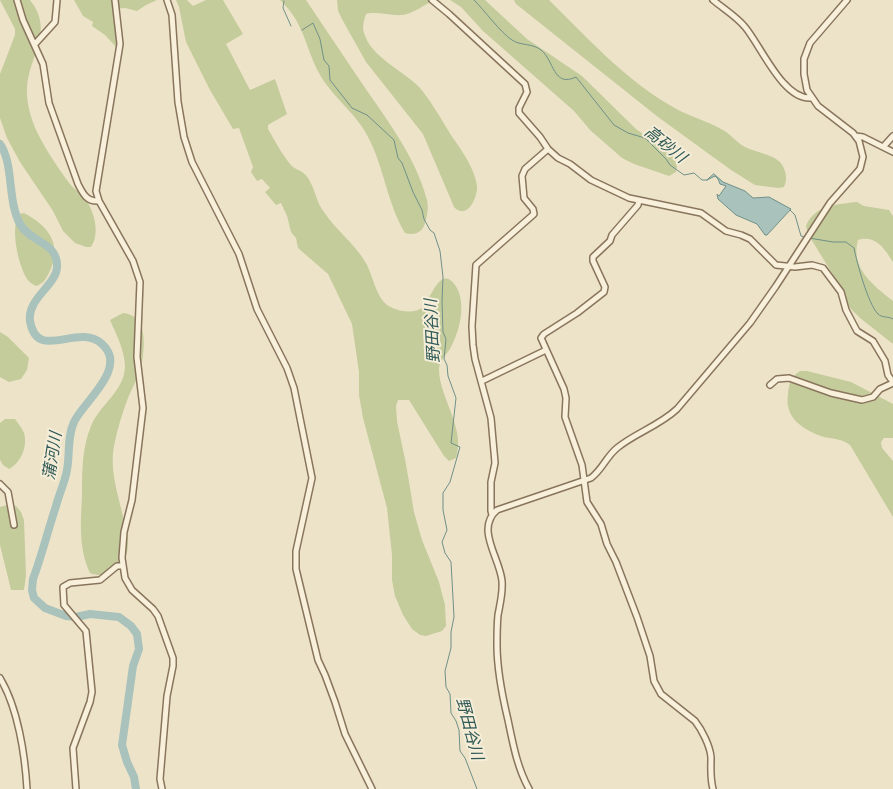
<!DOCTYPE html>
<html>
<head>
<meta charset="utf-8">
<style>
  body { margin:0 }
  canvas { display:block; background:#ede3c8 }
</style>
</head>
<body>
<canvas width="893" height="789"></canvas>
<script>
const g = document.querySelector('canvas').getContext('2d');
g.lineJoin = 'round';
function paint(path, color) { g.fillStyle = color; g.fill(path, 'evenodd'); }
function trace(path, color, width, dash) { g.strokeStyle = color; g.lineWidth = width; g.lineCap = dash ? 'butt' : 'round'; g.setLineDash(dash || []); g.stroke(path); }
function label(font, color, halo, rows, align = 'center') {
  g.font = font + ' Bitter,"Noto Sans JP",serif'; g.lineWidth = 4; g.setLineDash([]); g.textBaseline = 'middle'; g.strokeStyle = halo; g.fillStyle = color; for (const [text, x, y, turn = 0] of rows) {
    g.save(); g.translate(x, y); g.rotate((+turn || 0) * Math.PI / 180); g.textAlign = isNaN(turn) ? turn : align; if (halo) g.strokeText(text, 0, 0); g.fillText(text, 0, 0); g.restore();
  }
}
const green = new Path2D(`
  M0,0H30C55,31 29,56 27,87C26,102 31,119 37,132C46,150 58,168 70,184C75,190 82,194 86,200C95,213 100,234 91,247H86L75,243L63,231L53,211L20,162L7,138L0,118V74L15,35V29Z
  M74,0H157L146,5L137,11L125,8L115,9L117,31L116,47L105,35L92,26L93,22L83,16Z
  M176,0H187L193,6L206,0H223L243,34L226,44L250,90L275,79L287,114L268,125V129C275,141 282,154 290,164C296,171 302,169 308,178C315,188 316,202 324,212C336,231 356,244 367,265C373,277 376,296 387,305C396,311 414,315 423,307C430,301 440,264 455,285C467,302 460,330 451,347C447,355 439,360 439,370C440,399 466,429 456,458L449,461L444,456L409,400H398L396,406L397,421L406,464L414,512L422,540L439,582L445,605L446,626L442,631L426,636L420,635L412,629L403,615L395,596L392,580V555L387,508L363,418L359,395V372L352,324L328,274L298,248L296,238L291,232L287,216L281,203L276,205L265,192L270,188L262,179L257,181L251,172L253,167L239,128L233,129L210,90L186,42L179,7Z
  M280,0H306C323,25 340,51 357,76C383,115 415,154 427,200C429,209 427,217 424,226C420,234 413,235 405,233C387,203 384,167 368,137C356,113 332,97 319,73C305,47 304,22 280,0Z
  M337,0H435C424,4 414,14 402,15C391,16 375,11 366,14C364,20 362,27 364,33C371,57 402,70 418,86C429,97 444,124 453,138C462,151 475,169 477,186C478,197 467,221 454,207L423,134L366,62L343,21L338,11Z
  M450,0H485L527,39L582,76L636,129L674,156L677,167L676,172L669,176L634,164L622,158L590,130L574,111L483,31L461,7Z
  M514,0H549C588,38 625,80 673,107C688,116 705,120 721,129C730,133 736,142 745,147C757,153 770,153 780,162C786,169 788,179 784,187L778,188L755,185L731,170L658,117L516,4Z
  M857,202L864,206L889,210L893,216V262C885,249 875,234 858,240C850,268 873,285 893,301V344L860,318L850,308L838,283L808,234L806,226C814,205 838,204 857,202Z
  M24,213C49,226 63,245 49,273C45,280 43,284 36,286C32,284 29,282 27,279C18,265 10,228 19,214Z
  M123,313C145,315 145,338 143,355C142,370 134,384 128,398C122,414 117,430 114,446C109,472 120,500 125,525C126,531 129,538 128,544C128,556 122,567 112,572C103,576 98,576 90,573C78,547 81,522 82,494C82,471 82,448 91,426C99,405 124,392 125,367C125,351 116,334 110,320Z
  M0,332L8,337L29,358L27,370L21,379L9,382L0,377Z
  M800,371H807L851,382L893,404V438H884L881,442L882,448L893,461V517L850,445C842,439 834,439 824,437C803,430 784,418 788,394C789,383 791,377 800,371Z
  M5,419H15C18,423 22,428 24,433C28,446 21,463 9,469L3,465L0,460V423Z
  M7,505L16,506L21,512L24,520L26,575L24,590H11L0,545V507Z`);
const water = new Path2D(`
  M714,174L723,182L745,191L753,198L769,197L791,209L767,235H765L757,224L736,215L718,199L717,194L719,196L726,186L720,184L718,179L715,176L707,180Z`);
const stream = new Path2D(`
  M474,0C485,11 500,32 512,40C521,46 532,43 541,50C554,60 553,88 576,77L614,125L628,133L645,138L666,159L670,165L684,175L694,173L702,180H707
  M284,1L283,8L291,26
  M302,30L313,23L320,39L324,60L329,66L330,80L352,108L367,115L394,140L398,158L402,163L413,192L422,210L424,219L430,230L434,233L440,251L443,277L442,302L443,332L446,339L444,359L447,365L448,376L456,398L451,443L460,447L450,482L443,493V510L447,530L442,542L445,553L451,562L454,617L451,632V648L445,671L446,687L450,694L451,713L456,721L459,730L460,751L465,758L477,789
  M790,210L795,215L801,236L805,237
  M809,238L833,242H846L854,248C857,263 868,304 878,314C882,318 888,316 893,319`);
const river = new Path2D(`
  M0,144C14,164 7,200 20,224C30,243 59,242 57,268C55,286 27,299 30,321C37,363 78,322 102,344C129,368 83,402 74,422C67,437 70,454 67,470C65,482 59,494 56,506C48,530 42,555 33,579L32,590L34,598L45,608L66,616L76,617L90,614L119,617L131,626L137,634L139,649L133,666L122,745L127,762L134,777L136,789`);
const minor = new Path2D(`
  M17,0L23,20L43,64L49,103L78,184C83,194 87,202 99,201
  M115,0L120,44L96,191L99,201L133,261L140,282L137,357L143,408L132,500L124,532L122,558L125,578L132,590L153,609L158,616L173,658V666L167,696L160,779L162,789
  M167,0L172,15L178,102L184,137L192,162L239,254L257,309L287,368L294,388L312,478L296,551V569L318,660L325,675L335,702L345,734L372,789
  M432,0L449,14L525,84L527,92L519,108V113L540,137L548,149L558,158L570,164L591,180L629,198L701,213L726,231L741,235L750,239L776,265L795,267L812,265L823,268L841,292L846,310L857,331L873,341L885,361L888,375L893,382
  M713,0C724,9 737,17 745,27C761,46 783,100 811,98
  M35,44L55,22L57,0
  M856,136L863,137L893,152
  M884,146L893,136
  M639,200L638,205L612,235L610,241L593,257V261L605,287L604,292L577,313L544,334L541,338L564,389L566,398L565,417L582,465L587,502L601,524L607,544L616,562L637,617L650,656L654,681L661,694L695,721C702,730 710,746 711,757C711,769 710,778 713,789
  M482,381L546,350
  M770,385L777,379L789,378L831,393L862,400L873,397L880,389L893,383
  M0,484L8,492L14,525
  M492,515L491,511V482L495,463L491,418L475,359L473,345L472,326L476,265L534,214L533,209L524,198L522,176L525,169L548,149
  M0,678C18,708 25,755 27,789
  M76,789L73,748L90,702L92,692L86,631L64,605L63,587L70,583L100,580L117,566H122
  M529,789C517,767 513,744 508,720C502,695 497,671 497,645C497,635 497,625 498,615C500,604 503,593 502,581C500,558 475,529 497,510L591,478C602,470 606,457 617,448C635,433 659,426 677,409L750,323L776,286L830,203L860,169L863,157L859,141L853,133L818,106L807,90L804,74V59L810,43L847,0`);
const waterNames = [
  ["高砂川",665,145,39],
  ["野田谷川",433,331,-93],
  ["蒲河川",53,456,-81],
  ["野田谷川",469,729,75]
];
paint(green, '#c5cc9c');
paint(water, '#a9c2bb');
trace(water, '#6f9088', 1);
trace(stream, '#6f9088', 1);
trace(river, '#a9c2bb', 8);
trace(minor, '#89755d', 8);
trace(minor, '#f8f0db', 5);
label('italic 16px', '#305957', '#f5edd7', waterNames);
</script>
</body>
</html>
